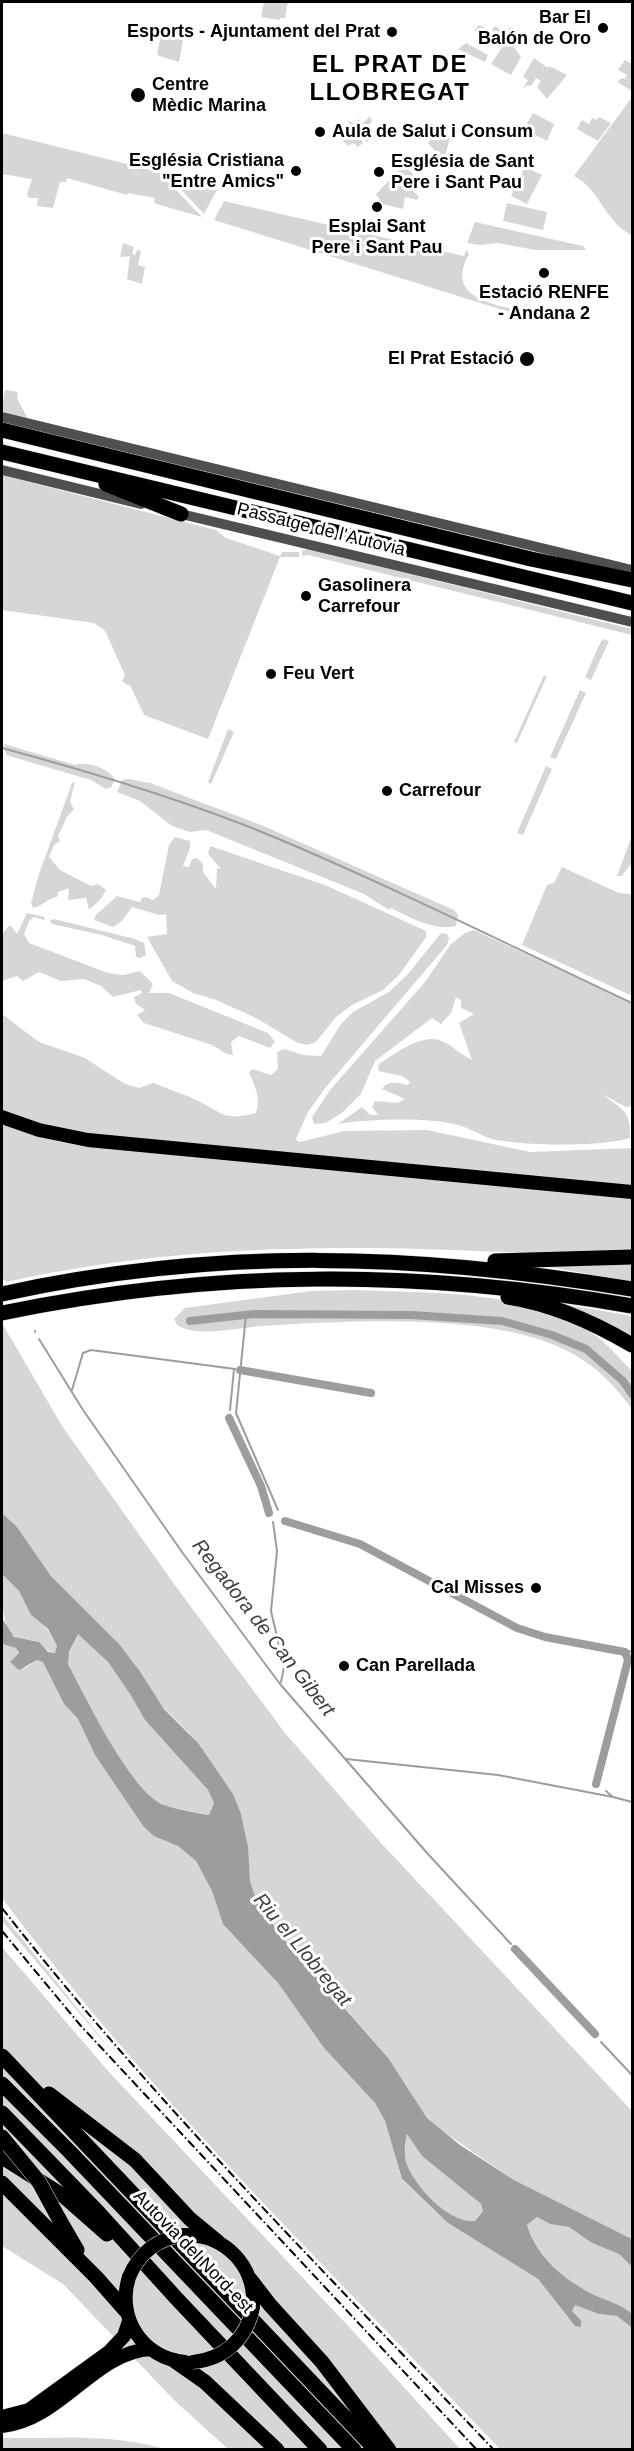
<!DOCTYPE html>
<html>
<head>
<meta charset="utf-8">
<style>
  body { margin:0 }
  #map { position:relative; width:634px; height:2451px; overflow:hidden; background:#fff; font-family:Arial,sans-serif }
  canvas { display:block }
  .frame { position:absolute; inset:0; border:3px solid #000; pointer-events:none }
</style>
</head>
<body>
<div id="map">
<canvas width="634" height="2451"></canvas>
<div class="frame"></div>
</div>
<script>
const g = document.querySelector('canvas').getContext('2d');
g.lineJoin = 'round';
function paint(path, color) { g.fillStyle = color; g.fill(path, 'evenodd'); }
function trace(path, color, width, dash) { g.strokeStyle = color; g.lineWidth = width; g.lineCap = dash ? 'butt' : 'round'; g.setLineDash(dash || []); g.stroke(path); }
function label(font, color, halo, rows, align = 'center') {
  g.font = font + ' Arial,sans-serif'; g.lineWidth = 6; g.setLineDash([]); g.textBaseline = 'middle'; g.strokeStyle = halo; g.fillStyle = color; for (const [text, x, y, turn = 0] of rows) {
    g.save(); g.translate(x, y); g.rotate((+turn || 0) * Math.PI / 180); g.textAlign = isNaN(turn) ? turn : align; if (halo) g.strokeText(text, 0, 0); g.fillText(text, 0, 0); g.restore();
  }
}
const green = new Path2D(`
  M264,2H288L285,18H280V20L261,17Z
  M479,25L492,31L494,26L507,32L510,27L522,33L514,47L521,57L511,75L491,64L509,37H502L497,46L487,41L489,38L474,30Z
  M167,33L169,36L173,34L172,38L183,40L179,62L157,55L161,34Z
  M466,43L488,55L485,62L458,49Z
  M534,58L548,68L549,66L567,75L547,99L537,87L541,81L536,78L531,86L528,85L523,88L528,80L523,77Z
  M625,60L632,64V91L617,82L622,78L628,80L625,78L627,75L618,70Z
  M632,97V235C605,223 600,189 574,176Z
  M533,113L554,124L547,141L535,135L532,140L528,138L532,130L525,127Z
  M370,116L372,121L367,128L375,134L367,142L360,137L363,143L358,147L353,143L348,146L341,138L346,134L350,135L345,129L348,127L351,131L353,129L347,120L356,125L358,119L363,123Z
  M599,117L611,123L598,141L577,129L582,120L589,124L592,118L597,120Z
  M438,130L450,137L444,161L428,143Z
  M2,133L159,172L202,217L160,205L154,203L155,198L128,193L127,195L67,178L66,182H60L53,208L37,206L38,198H29L27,194L32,179L2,174Z
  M404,165L415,176L409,187L419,197L417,200L405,197L403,209L383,204L376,194Z
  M525,167L542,175L527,204L511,196Z
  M176,184L217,190L204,214Z
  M224,201L464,256L466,250L469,254C446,295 487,303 517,310L516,314L214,220Z
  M507,203L547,212L543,230L503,221Z
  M475,222L583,246L586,250H535L498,243L480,245L467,243Z
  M123,243L134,247L132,253L135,255L137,250L141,251L138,265L145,267L142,284L127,279L130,256L120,257Z
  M5,390L18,392L17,398L29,421L6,415L2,408Z
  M2,475L216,530L226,538L280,556L282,552H299V557H280L208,739L144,715L130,685H127L122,681L125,675L105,631L94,623L2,610Z
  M308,549L632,629V635L308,555L302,556V551Z
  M602,639L609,641L591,680L585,677Z
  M544,675L547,676L517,743L514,742Z
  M580,690L586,693L556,759L550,757Z
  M228,729L234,732L211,784L208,782Z
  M4,744L75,765C87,761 107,768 115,779L111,787L106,789L91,780L6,755Z
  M546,766L552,769L523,835L517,833Z
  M128,779L150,783L261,825L454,910L458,915L456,926C433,931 411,918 391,908L389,910L364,894L221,836L206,830L190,832L172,826L140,801L117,792L122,780Z
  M75,782L70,802L74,809L67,817L58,836L60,841L54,845L49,857L60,870L91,886L98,884L106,890L101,899L89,910L86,898L68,900L69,888L58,892L57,897C47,899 42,906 33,908L31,903L38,877L72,783Z
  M632,835V862L622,876H617Z
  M175,837L190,841V848L183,866L189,867L192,859L197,858L203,864V872L216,889L217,868L221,869L208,854L210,846L325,885L426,931V937L399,975L383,990L352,1005L336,1017L316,1042L307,1045L298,1043L256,1018L216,1000L193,993L172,981L147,937L167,934L166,914L159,915L132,907L122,921L113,927L94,920L96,915L117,896L140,902L142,898L146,897L153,900L159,895L169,845Z
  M562,867L619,893L632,894V996L522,945L547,885L554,883Z
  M27,913L45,917L44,920L34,917L29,921L24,934L29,943L108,973L123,975L140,971L153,984L149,993H169L268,1033L275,1042L270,1048L239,1036L231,1042L233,1055L227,1054L212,1045L144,1023L137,1015L145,1010L136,1004L134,997L142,993L141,990L113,997L101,986L84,979L61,981L39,972L23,981L17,976L2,981V934L10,925L17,934Z
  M54,919L135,939L144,943L146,955L140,958L136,957L135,946L102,935L52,924L50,921Z
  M474,930L632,1003V1106L626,1107L602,1094C622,1110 631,1109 630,1138C601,1147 522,1146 492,1139C481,1136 470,1128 458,1125C428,1117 370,1119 338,1124L362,1107L370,1115H378L372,1107L375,1101L397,1103L405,1099L382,1089C389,1080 397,1083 408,1085L410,1082L402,1076L378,1071L379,1064C394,1054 421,1034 439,1040C451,1044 461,1055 472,1060L459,1023L474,1014L461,1008V1000L456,997L451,1013L441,1024L432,1018L375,1061L361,1094L343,1112L326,1123L314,1124L312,1117L330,1090L425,982L451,944L465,933Z
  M441,933L447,934L449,938L447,945L326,1087L308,1112L296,1139L299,1142L345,1131L427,1130L530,1152L632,1148V1186L109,1136C73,1131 34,1128 2,1110V1014L39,1042L85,1058L125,1084L139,1088L153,1083C168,1089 184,1094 198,1101C225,1114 223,1121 256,1113C261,1098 255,1086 249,1073L252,1069L271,1075L278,1069L277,1052L285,1049L303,1055L321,1056L341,1024L353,1012L389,992L408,974Z
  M2,1122L58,1141L632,1198V1252C548,1256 463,1249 378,1248C253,1247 129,1254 7,1282L2,1279Z
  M632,1262V1282L549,1267Z
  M356,1290C428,1293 531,1290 592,1333C607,1343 620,1359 632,1371V1409C616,1387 597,1367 573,1354C498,1311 347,1321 261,1326C237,1328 197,1338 177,1325L174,1319L185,1308L311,1291Z
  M557,1303L632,1316V1340Z
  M2,1323L62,1426L177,1588L285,1733L381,1843L632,2111V2239L514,2180L438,2128L427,2118L389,2059L267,1917L256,1900L251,1888L244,1827L233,1794L189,1733L160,1704L131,1659L51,1576L17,1527L2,1513Z
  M2,1574L19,1591L31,1615L47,1629L57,1646L55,1653C46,1652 43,1645 35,1641C30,1639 23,1641 17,1638C0,1629 2,1594 2,1574Z
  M78,1633L108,1662L130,1694L145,1720L208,1790L214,1803L209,1815C197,1812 173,1809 164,1805C130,1793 85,1697 68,1664L67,1658Z
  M2,1644L16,1648L25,1668L37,1660L43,1661L64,1704L78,1719L95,1755L143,1826L178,1846L196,1861L212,1891L221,1918L278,1983L324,2048L375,2103L385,2121L402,2180L448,2223L538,2279L570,2320H581L572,2311L575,2304L599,2314L617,2316L632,2328V2449H500C330,2270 149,2096 2,1898Z
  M2,1914L118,2059L2,1921Z
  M2,1947L108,2071L352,2330L460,2449H228L175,2401L63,2284L2,2246Z
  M407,2133L422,2156L481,2204L483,2211L475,2221C449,2224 412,2185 406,2162C404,2153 406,2143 407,2133Z
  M537,2217L550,2224L569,2227L592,2243L619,2254L632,2267V2314C622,2305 611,2302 599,2297C569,2284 536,2256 527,2225Z
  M2,2438C55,2439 113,2433 164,2449H2Z`);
const water = new Path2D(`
  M2,1513L17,1527L51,1576L119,1644L139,1670L164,1709L198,1743L233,1794L241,1814L248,1847L250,1881L256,1900L279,1933L389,2059L427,2118L460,2145L514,2180L632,2239V2267L619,2254L592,2243L569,2227L550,2224L537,2217L527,2225C536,2257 569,2284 599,2297C611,2302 622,2305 632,2314V2328L617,2316L599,2314L575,2305L572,2311L581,2320V2327L575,2326L538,2279L448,2223L402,2179L385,2121L375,2103L324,2048L278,1983L223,1924L212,1891L196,1861L178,1846L154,1836L143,1826L95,1755L78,1719L64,1704L43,1662L37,1660L19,1670L10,1662L19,1653L16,1648L2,1644V1618L14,1637L39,1642L48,1652L55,1653L57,1646L48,1629L31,1615L19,1591L2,1574ZM78,1634L108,1662L130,1694L145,1720L208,1790L214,1803L209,1815C197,1813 175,1809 164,1805C131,1793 85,1696 68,1664L69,1652ZM407,2134L422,2156L481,2204L483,2211L475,2221C449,2224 413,2185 406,2162C404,2153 405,2143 407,2134Z`);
const stream = new Path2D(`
  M2,748C91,772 188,801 274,837C395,888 513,947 632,1003
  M2,1279V1280
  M246,1315L236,1413L278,1510
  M35,1331V1332
  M39,1339L83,1410L182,1552L280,1684L427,1853L511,1944
  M72,1390L83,1353L91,1350L235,1369
  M230,1410L234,1369
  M273,1522L277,1551L271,1611L284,1667L281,1682
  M625,1652L632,1651
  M632,1687V1683
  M346,1759L498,1775L613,1797
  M606,1791L613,1797L632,1802
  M601,2042L632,2075`);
const canal = new Path2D(`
  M190,1321L254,1314L411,1315L502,1321L552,1335L586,1349L623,1381L632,1394
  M240,1370L371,1393
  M229,1418L261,1486L269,1513
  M285,1521L360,1544L517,1628L545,1637L625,1652L628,1660L596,1784
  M515,1949L595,2034`);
const minor = new Path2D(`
  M2,417L632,570
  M2,470L141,504
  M177,513L632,622`);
const major = new Path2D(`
  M2,1117L39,1130L88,1140L632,1192
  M184,2235C225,2234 256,2266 253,2307
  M129,2277C116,2317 142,2358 185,2362
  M2,2417L29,2410L109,2352L124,2336L129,2321
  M2,2426C61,2420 94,2352 151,2349`);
const highway = new Path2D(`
  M2,430L531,559L632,580
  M2,452L632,603
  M106,484L181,514
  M495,1261L632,1257
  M2,1294C217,1247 416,1253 632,1289
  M508,1297C553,1304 593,1322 632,1345
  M2,1313C215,1269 418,1269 632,1306
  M2,2056L376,2450
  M2,2084L70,2152L354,2450
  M49,2094L135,2160L190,2219L218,2242
  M2,2113L98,2212L177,2299L320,2450
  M2,2157L65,2197L107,2234
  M2,2183L96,2277L126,2311
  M59,2219L77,2250
  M250,2279L270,2305L322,2362L389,2450
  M175,2361L205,2382L277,2450`);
const rail = new Path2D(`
  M2,1908C152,2100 326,2273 494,2450
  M2,1931L81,2026L477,2450`);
const majorBridge = new Path2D(`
  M129,2277C139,2253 158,2238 184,2235
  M193,2362C225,2359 247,2338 253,2307`);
const highwayBridge = new Path2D(`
  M2,2137L39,2182L59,2219`);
const markers = [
  [603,28,6,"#000"],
  [392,32,6,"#000"],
  [138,95,8,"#000"],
  [320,132,6,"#000"],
  [296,171,6,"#000"],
  [379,172,6,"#000"],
  [377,207,6,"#000"],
  [544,273,6,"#000"],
  [527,359,8,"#000"],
  [306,596,6,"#000"],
  [271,674,6,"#000"],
  [387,791,6,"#000"],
  [536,1588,6,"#000"],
  [344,1666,6,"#000"]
];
const poiNames = [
  ["Bar El",591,18,"right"],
  ["Balón de Oro",591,39,"right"],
  ["Esports - Ajuntament del Prat",380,32,"right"],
  ["Centre",152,85],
  ["Mèdic Marina",152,106],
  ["Aula de Salut i Consum",332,132],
  ["Església Cristiana",284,161,"right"],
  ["\"Entre Amics\"",284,182,"right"],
  ["Església de Sant",391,162],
  ["Pere i Sant Pau",391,183],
  ["Esplai Sant",377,227,"center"],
  ["Pere i Sant Pau",377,248,"center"],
  ["Estació RENFE",544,293,"center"],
  ["- Andana 2",544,314,"center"],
  ["El Prat Estació",514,359,"right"],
  ["Gasolinera",318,586],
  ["Carrefour",318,607],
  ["Feu Vert",283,674],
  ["Carrefour",399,791],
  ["Cal Misses",524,1588,"right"],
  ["Can Parellada",356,1666]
];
const streetNames = [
  ["Passatge de l'Autovia",321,530,14],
  ["Autovia del Nord-est",193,2252,46]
];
const waterNames = [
  ["Regadora de Can Gibert",263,1628,52],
  ["Riu el Llobregat",302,1950,50]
];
const districtNames = [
  ["EL PRAT DE",390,65],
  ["LLOBREGAT",390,93]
];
paint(green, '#d6d6d6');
paint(water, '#9d9d9d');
trace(stream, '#9d9d9d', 2);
trace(canal, '#9d9d9d', 8);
trace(major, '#dbdbdb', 15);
trace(highway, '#dbdbdb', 16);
trace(minor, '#4f4f4f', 10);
trace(major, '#000', 14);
trace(highway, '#000', 15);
trace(rail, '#000', 2, [9, 3, 1.5, 3]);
trace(majorBridge, '#dbdbdb', 15, []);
trace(highwayBridge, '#dbdbdb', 16, []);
trace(majorBridge, '#000', 14);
trace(highwayBridge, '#000', 15);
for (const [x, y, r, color] of markers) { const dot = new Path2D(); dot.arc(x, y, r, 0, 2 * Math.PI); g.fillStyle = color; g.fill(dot); trace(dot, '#fff', 2); }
label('bold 18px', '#000', '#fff', poiNames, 'left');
label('18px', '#000', '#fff', streetNames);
label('italic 20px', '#3e3e3e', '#fff', waterNames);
g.letterSpacing = '1.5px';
label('bold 24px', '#000', '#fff', districtNames);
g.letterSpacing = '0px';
</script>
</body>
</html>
